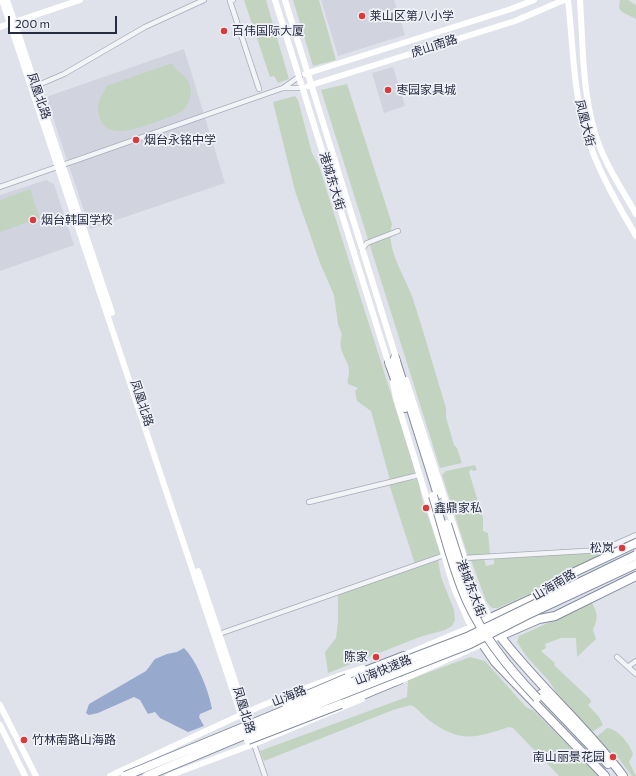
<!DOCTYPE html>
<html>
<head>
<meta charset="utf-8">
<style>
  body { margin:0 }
  #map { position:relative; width:636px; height:776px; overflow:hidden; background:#dfe2ea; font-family:Commissioner,sans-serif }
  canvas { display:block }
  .scale { position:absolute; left:8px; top:16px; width:109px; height:18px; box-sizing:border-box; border:2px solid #272c43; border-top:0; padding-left:5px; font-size:12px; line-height:14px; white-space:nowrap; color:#272c43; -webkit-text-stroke:3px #eff1f7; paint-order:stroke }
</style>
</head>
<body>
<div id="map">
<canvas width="636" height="776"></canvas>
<div class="scale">200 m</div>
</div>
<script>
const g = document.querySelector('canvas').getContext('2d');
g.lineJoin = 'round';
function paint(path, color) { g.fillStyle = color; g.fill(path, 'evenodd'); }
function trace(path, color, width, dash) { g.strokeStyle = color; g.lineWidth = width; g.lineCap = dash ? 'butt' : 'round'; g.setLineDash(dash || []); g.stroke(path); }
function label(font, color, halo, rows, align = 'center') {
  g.font = font + ' Commissioner,"Noto Sans SC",sans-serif'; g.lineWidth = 3.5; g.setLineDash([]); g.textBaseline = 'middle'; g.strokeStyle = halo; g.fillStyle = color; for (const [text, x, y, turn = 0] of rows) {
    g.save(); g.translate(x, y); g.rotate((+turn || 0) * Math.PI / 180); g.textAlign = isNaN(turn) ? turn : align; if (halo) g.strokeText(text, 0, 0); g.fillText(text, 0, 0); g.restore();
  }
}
const built = new Path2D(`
  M321,0H394L405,35L338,56Z
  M184,49L225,183L90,229L46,97Z
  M393,67L405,106L384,113L372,73Z
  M46,180L54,184L74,245L0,271V195Z`);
const green = new Path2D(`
  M244,0H266L289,79L278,83L274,76L270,77Z
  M293,0H319L336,60L313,66Z
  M620,0H628L636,5V19L622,12L619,8Z
  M172,63C176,74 191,74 191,92C190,99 187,107 182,111C175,116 164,119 156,122C137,128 103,144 98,111C96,99 105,94 106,86Z
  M347,84L392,224C385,250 405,275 413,299C425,336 435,372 446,408V417L454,445L457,448L462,463L440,468L321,90Z
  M295,96L298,100L312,153L319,166L416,473L390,480L371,411L357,401L355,391L358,388L348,384C347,379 349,377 349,372C350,360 336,352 342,335L338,324L334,295L320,263L295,191L273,102Z
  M30,189L40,218L0,232V200Z
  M475,465L477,470L473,471L471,469L469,472L483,518V531L488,533L490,554L468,556L442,475L446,471Z
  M418,479L422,499L441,554L415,564L389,484Z
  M596,552L599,555L594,559L538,590L498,608H492L486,601L471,560L484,559L486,566L494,564V559Z
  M438,560L441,577L454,610L455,620L452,626L445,630L420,637L328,673L325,652L336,638L338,621V594Z
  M592,603C598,613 598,619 593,630L596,639L577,657L576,638H561L545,644L546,648L541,651L555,663L554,665L590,699L591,702L588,705L599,717L603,725L592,732L556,692L549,681L527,657L517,642L519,636Z
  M470,657L485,661L526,707L534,711L599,776H559L513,728L509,727C476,738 460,743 430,721C423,716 419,709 411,705L393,710L264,761L260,751L407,697L408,680Z
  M607,728C618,729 630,744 633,754L629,762L636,776H632L619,759L595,738Z`);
const water = new Path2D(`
  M184,648C197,661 209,691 212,709L200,714L199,717L204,726L188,732L160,718L155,712L148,714L140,700L134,697L98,713L89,715L86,713L89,704L146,671L155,659L167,654L177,652Z`);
const street = new Path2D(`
  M233,0L230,1L259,89
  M36,86L64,74L145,27L204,0
  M283,88L300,76
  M0,187L283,88H303
  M362,249L367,243L398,231
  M309,502L419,475
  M464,558L602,550L636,535
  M219,634L445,555
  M617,657L636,674
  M629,666L636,661
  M254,744L265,776`);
const secondary = new Path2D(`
  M2,0L241,715L248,730
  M7,0L112,313
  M275,0L389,365
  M285,0L397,361
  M568,0C573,43 573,91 586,132C597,170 617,203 636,236
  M580,0C583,44 582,90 595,133C603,161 622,189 636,214
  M0,27L80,0
  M305,74L511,9L534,0
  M308,86L515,21L564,0
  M406,380L473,585L492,622
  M393,382L396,398L454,588L471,627L400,657
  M198,571L247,717
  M397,682L500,636L499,633
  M0,705L36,776
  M0,725L25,776
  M110,776C193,738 275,695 363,668
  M168,776L254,744L362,699`);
const highway = new Path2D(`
  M395,358L438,495
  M389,362L405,408
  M347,678L404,656
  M541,694L608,764
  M341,704L399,680
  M605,776L495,662L471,627L546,592L564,577L636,543
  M623,776C586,726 538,686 500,636L539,619L555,616L636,576`);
const highwayBridge = new Path2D(`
  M433,496C444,531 452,568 467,601C484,638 509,669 537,698
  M447,524L463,574
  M286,704L347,678
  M248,740L341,704
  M125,776L394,665L467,637L636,555
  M147,776L328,700L470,644L527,615L636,564`);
const markers = [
  [362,16,4,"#da3b3a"],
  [224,31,4,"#da3b3a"],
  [388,90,4,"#da3b3a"],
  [136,140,4,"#da3b3a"],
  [33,220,4,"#da3b3a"],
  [426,508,4,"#da3b3a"],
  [622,548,4,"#da3b3a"],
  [376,657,4,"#da3b3a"],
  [24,740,4,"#da3b3a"],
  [613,757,4,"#da3b3a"]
];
const poiNames = [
  ["莱山区第八小学",370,16],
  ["百伟国际大厦",232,31],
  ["枣园家具城",396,90],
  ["烟台永铭中学",144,140],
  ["烟台韩国学校",41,220],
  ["鑫鼎家私",434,508],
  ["松岚",614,548,"right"],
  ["陈家",368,657,"right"],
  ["竹林南路山海路",32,740],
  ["南山丽景花园",605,757,"right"]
];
const streetNames = [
  ["虎山南路",434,46,-18],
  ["凤凰北路",39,96,71],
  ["凤凰大街",585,123,76],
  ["港城东大街",332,181,73],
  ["凤凰北路",142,403,72],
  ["山海南路",554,585,-31],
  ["港城东大街",471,588,69],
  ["山海快速路",383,670,-22],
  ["山海路",289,696,-22],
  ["凤凰北路",244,710,73]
];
paint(built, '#d1d4df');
paint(green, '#c2d4c0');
paint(water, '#97a9cd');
trace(street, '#a8abb8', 6);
trace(highway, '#858ca2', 10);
trace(street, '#f3f4f8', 4.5);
trace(secondary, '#fff', 6);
trace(highway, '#fff', 8);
trace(highwayBridge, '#858ca2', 10, []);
trace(highwayBridge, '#fff', 8);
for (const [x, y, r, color] of markers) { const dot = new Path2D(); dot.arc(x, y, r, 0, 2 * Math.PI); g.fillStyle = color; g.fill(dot); trace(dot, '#eff1f7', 1.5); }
label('12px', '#272c43', '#eff1f7', poiNames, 'left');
label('12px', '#272c43', '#eff1f7', streetNames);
</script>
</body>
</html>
